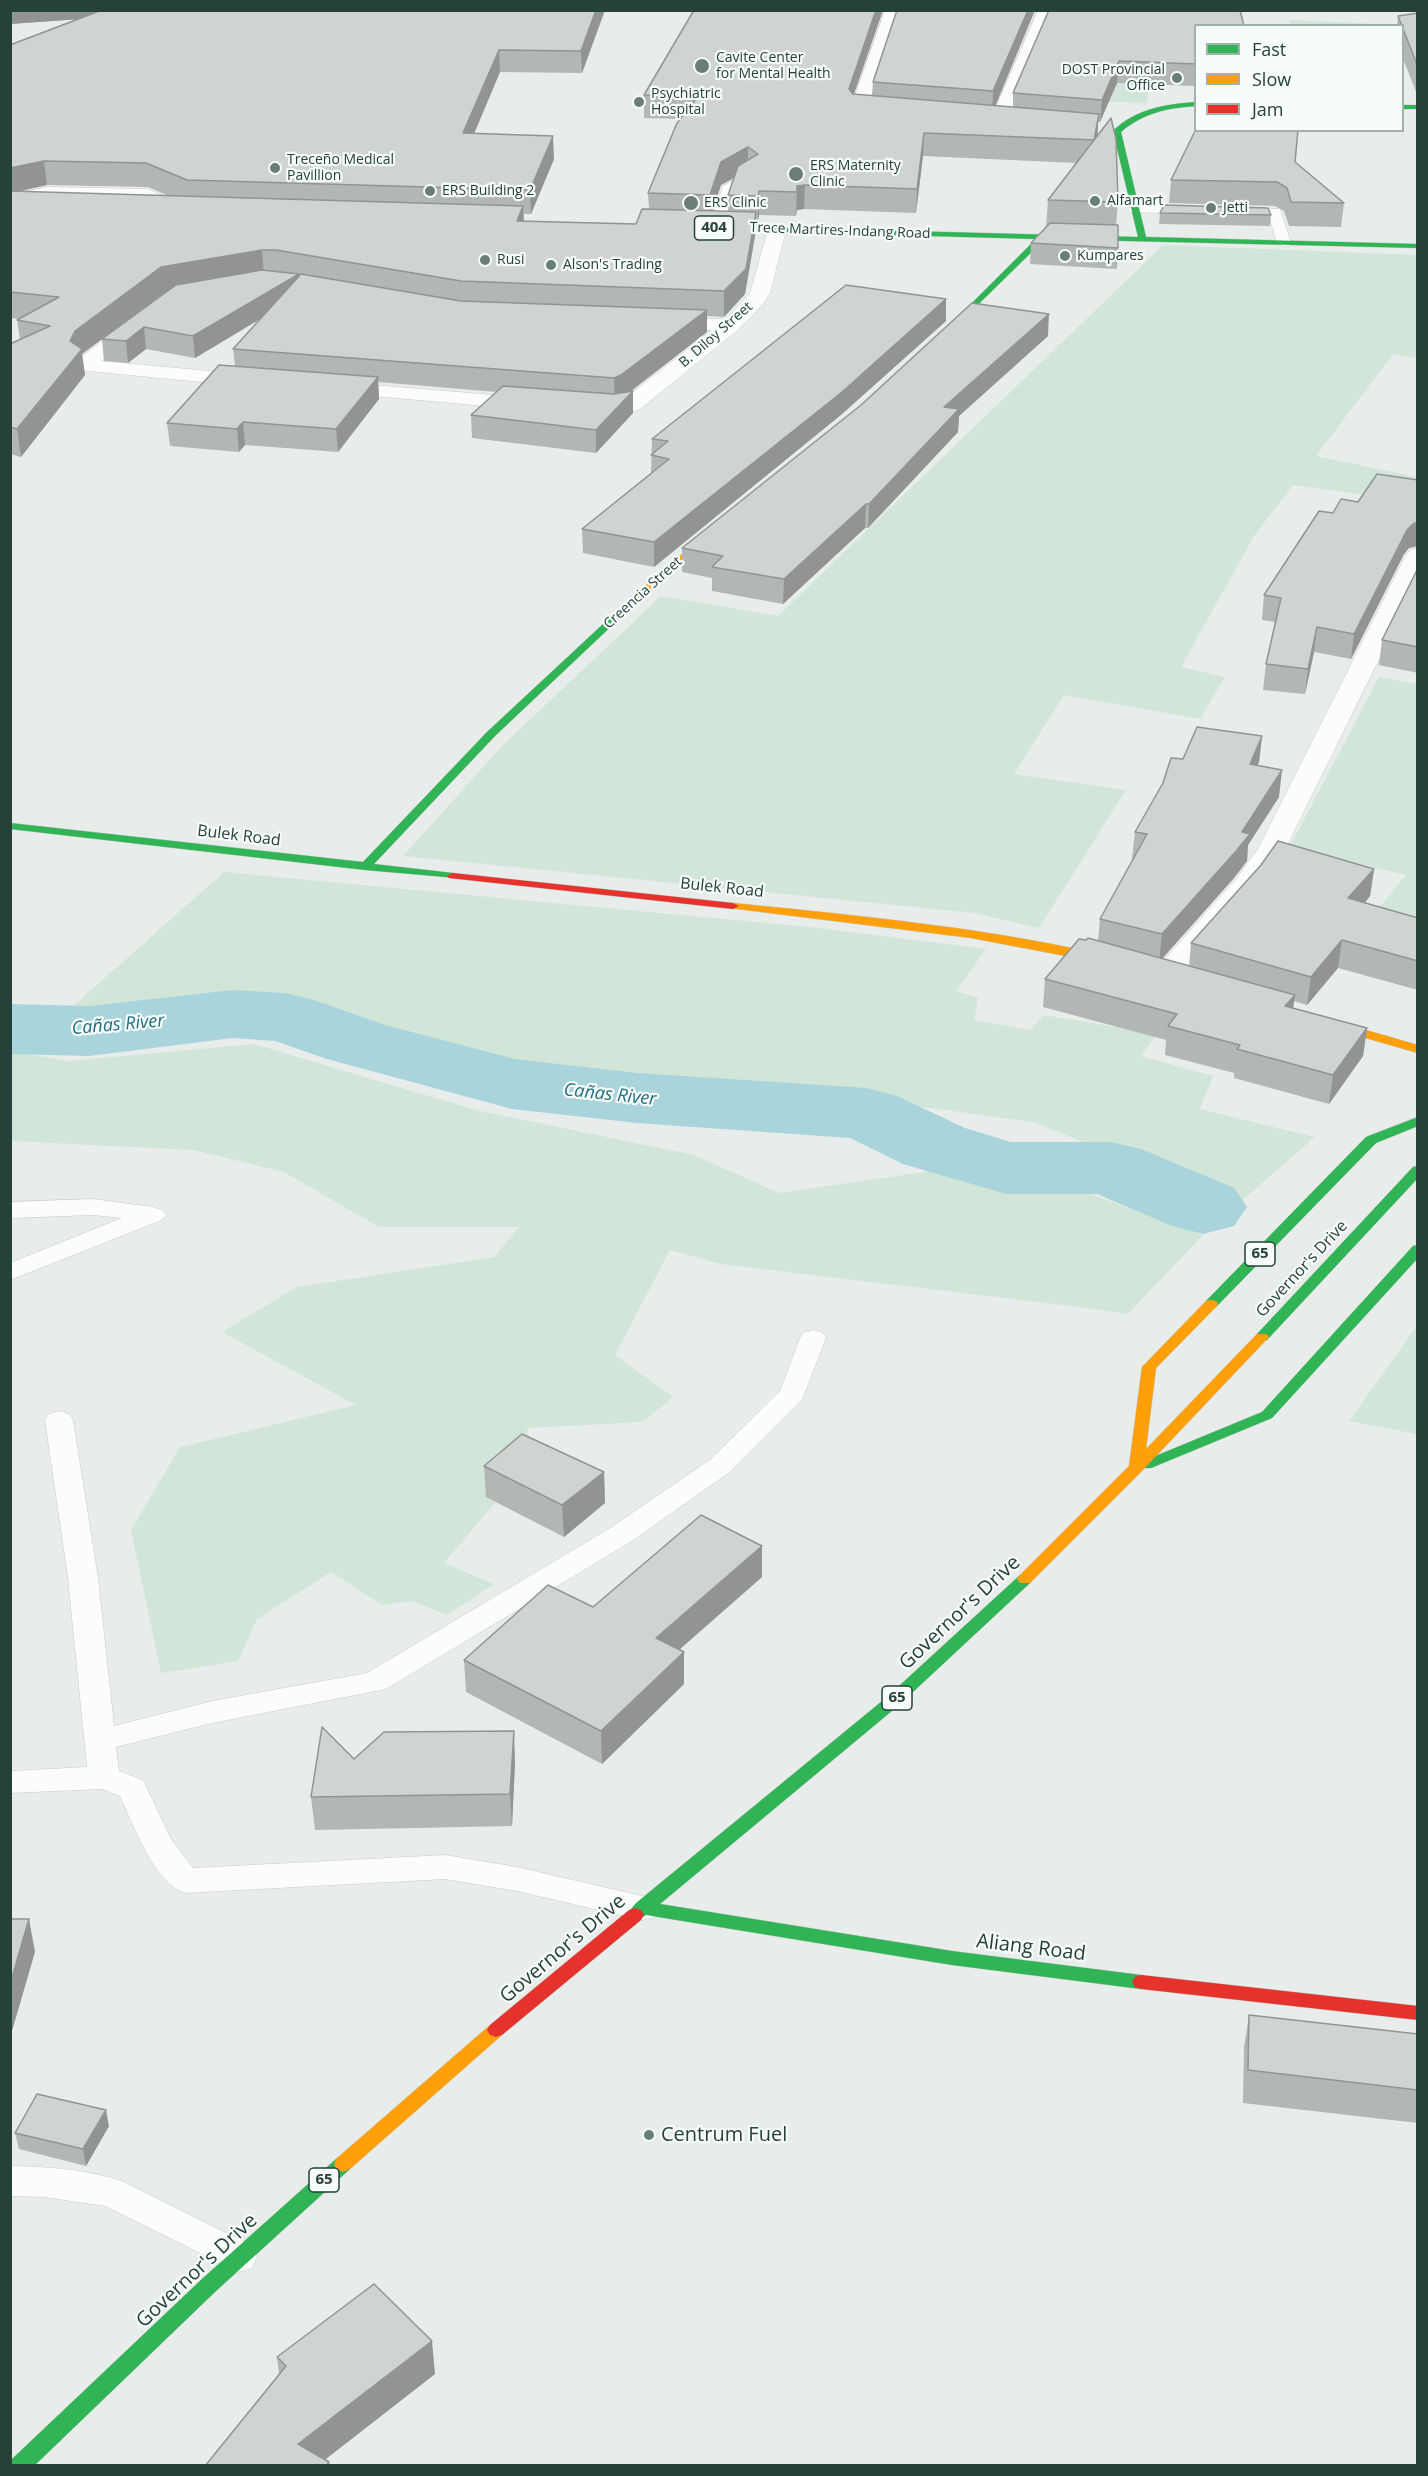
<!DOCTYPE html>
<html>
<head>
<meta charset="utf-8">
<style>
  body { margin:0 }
  #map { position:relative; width:1428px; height:2476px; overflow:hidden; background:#e8edeb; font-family:"Open Sans",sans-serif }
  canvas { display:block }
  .frame { position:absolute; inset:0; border:12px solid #24423a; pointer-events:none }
  .legend { position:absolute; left:1194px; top:24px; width:210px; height:108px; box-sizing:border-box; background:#f7fbf9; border:2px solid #a3b1ad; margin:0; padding:8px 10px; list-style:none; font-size:18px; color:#24423a }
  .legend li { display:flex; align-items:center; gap:12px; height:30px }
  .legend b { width:30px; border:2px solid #a3b1ad }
</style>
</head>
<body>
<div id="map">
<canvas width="1428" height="2476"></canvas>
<div class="frame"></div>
<ul class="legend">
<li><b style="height:8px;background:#30b455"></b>Fast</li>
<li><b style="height:8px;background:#ff9f0a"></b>Slow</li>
<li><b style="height:8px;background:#e5322d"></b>Jam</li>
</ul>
</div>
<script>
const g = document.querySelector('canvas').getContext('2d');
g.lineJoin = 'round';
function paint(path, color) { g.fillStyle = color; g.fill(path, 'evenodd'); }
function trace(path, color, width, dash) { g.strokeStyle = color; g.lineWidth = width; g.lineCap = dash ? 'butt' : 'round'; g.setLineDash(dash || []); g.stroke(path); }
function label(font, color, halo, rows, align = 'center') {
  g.font = font + ' "Open Sans",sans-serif'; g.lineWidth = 4.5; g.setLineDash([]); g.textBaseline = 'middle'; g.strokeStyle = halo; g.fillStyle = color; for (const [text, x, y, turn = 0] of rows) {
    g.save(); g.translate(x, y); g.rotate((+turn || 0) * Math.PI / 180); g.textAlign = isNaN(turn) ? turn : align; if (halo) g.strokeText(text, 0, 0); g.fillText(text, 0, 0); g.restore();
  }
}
const green = new Path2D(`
  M1289,20L1400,25L1290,26Z
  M1029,78L1149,82L1147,103L1025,99Z
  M1163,245L1417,255V358L1393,354L1316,456L1417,477V502L1293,485L1254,536L1181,667L1225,677L1200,719L1064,695L1014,774L1126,790L1039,928L974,913L403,856L502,746L661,596L778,616Z
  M1379,677L1417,684V942L1372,916L1406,875L1289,848Z
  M224,872L809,927L986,949L956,991L978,998L974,1020L1030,1030L1044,1015L1157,1034L1141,1056L1213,1076L1200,1109L1315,1137L1239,1203L1033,1122L916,1106L658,1086L519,1071L325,1012L244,1001L62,1016Z
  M254,1044L476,1110L694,1155L779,1193L931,1171L1093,1195L1203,1235L1128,1314L1080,1307L720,1264L670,1250L615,1355L673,1397L643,1422L527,1428L532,1459L444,1563L494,1584L447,1615L413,1601L382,1605L331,1572L257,1619L238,1661L161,1673L131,1530L180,1447L356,1405L222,1332L297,1287L494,1257L519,1227H379L284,1172L193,1150L11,1141L10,1051L68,1061Z
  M1417,1326V1434L1349,1421Z`);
const river = new Path2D(`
  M233,990L285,993L314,1000L385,1025L515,1059L637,1073L867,1088L897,1096L965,1128L1011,1142H1110L1141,1149L1234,1188L1247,1207L1234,1226L1203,1234L1172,1226L1097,1194H1006L903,1164L850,1138L637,1123L512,1109L327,1059L275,1041L233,1038L89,1056L10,1054V1004L89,1006Z`);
const lane = new Path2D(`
  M749,172L756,176L736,188L723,228L716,232L711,231L709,228L723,186Z
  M47,187L148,189L189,209L187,212H177L146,197L47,195L10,203V195Z
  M1135,205L1196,206L1203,210L1196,214L1130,212L1128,209Z
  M1236,207L1280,209L1291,243L1289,246L1284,247L1277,243L1269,216L1231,214L1229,211L1231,208Z
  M93,1199L153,1207L162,1210L166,1215L162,1220L10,1280V1263L122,1218L93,1215L10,1218V1202Z
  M813,1330L822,1332L826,1338L802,1400L731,1471L632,1541L386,1689L212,1723L116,1747L119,1771L143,1780L171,1839L193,1868L445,1855L517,1867L642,1896L654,1899L658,1908L654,1917L642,1920L517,1891L445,1879L185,1893C154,1883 133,1824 120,1796L102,1789L10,1793V1771L87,1767L68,1578L45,1420L49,1414L59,1411L69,1414L73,1420L98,1578L114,1726L212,1701L367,1673L612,1527L711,1459L780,1391L800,1338L804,1332Z
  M10,2166C48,2167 88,2169 124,2182L252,2246L257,2257L252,2268L239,2272L105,2206L44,2197L10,2196Z`);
const street = new Path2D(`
  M885,10H901L869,106L893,108L896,112L893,116L887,117L853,114L850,110Z
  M1038,10H1054L1008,121L1005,125H993L990,121Z
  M777,224L784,226L786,230L770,293L763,304L739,329L639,410L615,415L581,413L578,408L581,403L623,400L712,330L661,329L654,327L651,323L654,319H727L750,293L768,230L770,226Z
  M139,316L146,318L149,322L146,326L101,361L253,375L260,377L263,381L260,385L253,387L78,370L75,366L80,358L132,318Z
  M335,382L531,398L539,399L542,404L539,409L531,410L328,392L324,388L328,384Z
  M1418,548V580L1285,850L1256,891L1176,981L1166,984L1156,981L1151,975L1156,969L1236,879L1258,849L1406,555L1410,550Z`);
const fast = new Path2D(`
  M1196,102V106C1167,108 1143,113 1121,132L1146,237L1418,244V248L1045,239L946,336H943V332L1036,239L712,230L708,228L712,226L1138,237L1113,131C1135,109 1166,104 1196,102Z
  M1402,105H1418V109H1402Z
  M634,597L639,600L637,602L495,736L374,864L453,873L459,876L457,878L365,870L10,829V823L363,862L487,732L631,598Z
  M1418,1117V1126L1376,1143L1216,1307H1206L1204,1304L1206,1301L1366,1137Z
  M1418,1166V1178L1267,1340H1257L1255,1337L1257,1334L1413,1167Z
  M1418,1245V1258L1272,1418L1151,1468H1141L1139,1465L1141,1462L1262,1412L1413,1246Z
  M1025,1574L1030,1575L1033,1579L1030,1583L899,1705L660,1904L952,1951L1141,1975L1147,1977L1150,1982L1147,1987L1141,1989L952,1965L646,1915L635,1922L629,1920L626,1915L636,1903L887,1697L1020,1575Z
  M343,2156L350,2159L352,2164L350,2169L216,2291L34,2466H10L12,2459L202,2279L336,2159Z`);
const slow = new Path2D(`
  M714,527L722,529L637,602H631V598Z
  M733,903C861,916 992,928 1117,958L1119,961L1113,965L971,938L729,908L727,906L729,904Z
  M1324,1018L1418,1045V1053L1320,1025L1318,1022L1320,1019Z
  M1211,1300L1216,1301L1218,1304L1216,1307L1156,1368L1146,1449L1257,1334H1267L1269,1337L1141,1472L1030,1583H1020L1017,1579L1020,1575L1129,1466L1142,1367L1206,1301Z
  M496,2023L502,2025L505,2030L502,2035L350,2169L343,2172L336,2169L334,2164L336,2159L490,2025Z`);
const jam = new Path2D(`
  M453,873L733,903L739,906L733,909L449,878L447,876Z
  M635,1908L641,1910L644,1915L641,1920L502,2035L496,2037L490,2035L487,2030L490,2025L629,1910Z
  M1141,1975L1418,2006V2020L1141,1989L1135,1987L1132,1982L1135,1977Z`);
const wall = new Path2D(`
  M10,10H605L582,73L500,72L474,134L554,159L531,214H524V221L636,224L649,209L648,193L680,119L644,118V95L883,10L854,94L872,95L873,82L897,10H1035L995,105L1013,107V93L1196,26V86L1117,83L1100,122H1098V135L1118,202L1116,225L1118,248L1117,269L1030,264L1031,243L1046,227L1048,200L1077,163L923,156L916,213L804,209L797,210L796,216L759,215L758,220H755V236L745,294L724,317L707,316V332L631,391L633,413L596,453L472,438L471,415L497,392L378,382L379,399L338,452L245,445L239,452L170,446L167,423L235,366L233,349L260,319L195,358L146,349L128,363L104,361L102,339L82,354L85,375L21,457L10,454V344L20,340L17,320L20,319L10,318V45L79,19L10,24ZM734,178L728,195V211H712L721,185ZM47,185L148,187L169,196L17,192ZM164,293H165L116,329Z
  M1418,13V97L1402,56V26H1397L1398,16Z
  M1295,162L1344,203L1341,227L1289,226L1284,211L1275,206L1169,203L1171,180Z
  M1160,213L1271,215L1270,226L1159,224Z
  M946,321L842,414L654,567L583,553L582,529L651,473L652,439Z
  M1048,336L959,416L958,432L868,528H865L783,604L712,591V578L682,572V548Z
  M1418,480V546L1409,548L1404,554L1351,659L1314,652L1305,694L1263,690L1266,664L1275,622L1262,620L1264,595L1333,513L1358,502Z
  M1418,568V673L1379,665L1382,640Z
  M1262,736L1259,762L1257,765L1279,797L1248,845L1247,861L1234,878L1162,959L1189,966L1191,943L1374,869L1370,896L1365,903L1418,918V990L1338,968L1307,1005L1294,1001L1293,1008L1367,1028L1363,1056L1329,1104L1234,1078V1073L1165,1055L1166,1040L1043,1007L1045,979L1086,940L1098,941L1100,919L1133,859H1132L1135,832L1183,759Z
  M484,1466L604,1472L605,1503L564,1537L486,1497Z
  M762,1577L679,1650L684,1652V1684L602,1764L466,1692L464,1660L593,1607Z
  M354,1759L515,1763L512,1826L315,1830L311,1797Z
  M1249,2015L1418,2034V2123L1243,2103L1244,2047Z
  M109,2126L86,2166L19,2149L15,2133Z
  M277,2357L435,2374L325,2459L329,2462L330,2466H205L279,2374Z`);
const shadedWall = new Path2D(`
  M10,10H152L153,14L10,24Z
  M596,10H605L582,73L581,51Z
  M876,10H883L848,111L849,89Z
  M1028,10H1035L992,114L993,91Z
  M499,50L500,72L464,157L463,133Z
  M1119,61L1117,83L1100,122L1102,100Z
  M1099,114L1097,137L1094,140Z
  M924,133L923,156L916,213L917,189Z
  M553,136L554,159L531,214L530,190Z
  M748,147V170L721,185L710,219V195L721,162Z
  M44,161L47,185L10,193V168Z
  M805,185L804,209L797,210L796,216L797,186Z
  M759,191V215L758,220V196Z
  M523,206L524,230L517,221Z
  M756,212L755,236L745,294L724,317V291Z
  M262,250L264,275L164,293L82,354L85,375L21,457L17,429L75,331L161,267Z
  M299,274L300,295L195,358L193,336Z
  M946,299V321L842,414L654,567V542Z
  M707,310V332L622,398L615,401L614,378Z
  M1049,314L1048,336L959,416L958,432L868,528L869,504L944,407Z
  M144,327L146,349L128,363L126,341Z
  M378,377L379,399L338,452L336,429Z
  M633,391V413L596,453V430Z
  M243,422L245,445L239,452L237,429Z
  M866,504L865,528L783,604L784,579Z
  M1418,522L1417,546L1409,548L1404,554L1351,659L1354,634L1407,530L1413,524Z
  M1317,627L1314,652L1305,694L1308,669Z
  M1262,736L1259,762L1247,790L1250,764Z
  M1282,770L1279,797L1248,845L1247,861L1234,878L1159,962L1162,934L1242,832Z
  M1374,869L1370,896L1345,926L1348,898Z
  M1342,940L1338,968L1307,1005L1311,977Z
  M1295,995L1291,1024L1285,1006Z
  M1367,1028L1363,1056L1329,1104L1333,1075Z
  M604,1472L605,1503L564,1537L562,1505Z
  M762,1546V1577L656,1670V1638Z
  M684,1652V1684L602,1764L601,1731Z
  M514,1731L515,1763L512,1826L510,1794Z
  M29,1919L35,1952L10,2038V1984Z
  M106,2110L109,2126L86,2166L83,2149Z
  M432,2341L435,2374L317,2466L298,2444Z`);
const building = new Path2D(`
  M102,10H596L581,51L499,50L463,133L553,136L530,190L187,180L146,163L44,161L10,168V45Z
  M694,10H876L849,89L853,94L1099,114L1094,140L924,133L917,189L805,185L797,186V192L759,191L758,196L728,195L738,166L758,154L748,147L721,162L710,195L648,193L677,123L697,98L644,95Z
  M897,10H1028L993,91L873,82Z
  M1049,10H1240L1244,26H1196V64L1119,61L1102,100L1013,93Z
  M1418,13V67L1398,16Z
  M1111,118L1116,139L1118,202L1048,200Z
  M1196,129V130H1298L1295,162L1344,203L1291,202L1287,188L1277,182L1171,180Z
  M10,191L523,206L517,221L636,224L642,209L756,212L746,269L724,291L461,281L276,250H262L161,267L75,331L70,341L82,349L17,429L10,427V344L50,326L17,320L59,297L10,292Z
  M1164,205L1268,208L1271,215L1160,213Z
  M1050,223L1118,225V248L1031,243Z
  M262,270L299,274L193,336L144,327L126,341L102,339L176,285Z
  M301,274L461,301L707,310L621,375L614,378L233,349Z
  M846,285L946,299L842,392L654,542L582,529L669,459L651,455L668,441L652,439Z
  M972,303L1049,314L944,407L959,409L869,504H866L784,579L712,567L723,556L682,548L861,405Z
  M219,365L378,377L336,429L243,422L237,429L167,423Z
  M503,386L614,394L633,391L596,430L471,415Z
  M1377,474L1418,480V522L1413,524L1407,530L1354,634L1317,627L1308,669L1266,664L1281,598L1264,595L1319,511L1333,513L1341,499L1358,502Z
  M1418,568V647L1382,640Z
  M1197,727L1262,736L1250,764L1282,770L1242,832L1250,834L1237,850L1162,934L1100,919L1147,834L1135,832L1163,783L1171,758L1183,759Z
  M1278,841L1374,869L1348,898L1418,918V961L1342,940L1311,977L1191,943L1261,865Z
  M1088,938L1295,995L1285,1006L1367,1028L1333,1075L1237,1049L1240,1045L1168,1026L1177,1014L1045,979L1079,939L1086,940Z
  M522,1434L604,1472L562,1505L484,1466Z
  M701,1515L762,1546L656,1638L684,1652L601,1731L464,1660L548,1585L593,1607Z
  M322,1727L354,1759L384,1732L514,1731L510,1794L311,1797Z
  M10,1919H29L10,1984Z
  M1249,2015L1418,2034V2090L1248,2070Z
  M37,2094L106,2110L83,2149L15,2133Z
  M374,2284L432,2341L298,2444L329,2462L326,2466H205L286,2366L277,2357Z`);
const markers = [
  [702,66,8,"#697e78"],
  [1177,78,6,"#697e78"],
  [639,102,6,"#697e78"],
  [275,168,6,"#697e78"],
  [796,174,8,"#697e78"],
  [430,191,6,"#697e78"],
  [1095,201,6,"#697e78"],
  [691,203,8,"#697e78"],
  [1211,208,6,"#697e78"],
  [1065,256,6,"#697e78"],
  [485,260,6,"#697e78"],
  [551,265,6,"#697e78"],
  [649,2135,6,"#697e78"]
];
const farPoinames = [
  ["Cavite Center",716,58],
  ["for Mental Health",716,74],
  ["DOST Provincial",1165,70,"right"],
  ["Office",1165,86,"right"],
  ["Psychiatric",651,94],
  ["Hospital",651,110],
  ["Treceño Medical",287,160],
  ["Pavillion",287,176],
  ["ERS Maternity",810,166],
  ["Clinic",810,182],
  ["ERS Building 2",442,191],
  ["Alfamart",1107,201],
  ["ERS Clinic",704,203],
  ["Jetti",1223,208],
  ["Kumpares",1077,256],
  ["Rusi",497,260],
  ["Alson's Trading",563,265]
];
const farStreetnames = [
  ["Trece Martires-Indang Road",840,231,2],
  ["B. Diloy Street",716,335,-41],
  ["Creencia Street",643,593,-42]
];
const shields = [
  [714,228,39],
  [1260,1254,30],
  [897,1698,30],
  [324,2180,30]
];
const shieldNames = [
  ["404",714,228],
  ["65",1260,1254],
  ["65",897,1698],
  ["65",324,2180]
];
const streetNames = [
  ["Bulek Road",239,836,7],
  ["Bulek Road",722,888,6],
  ["Governor's Drive",1302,1269,-47]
];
const waterNames = [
  ["Cañas River",118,1025,-5],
  ["Cañas River",610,1095,6]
];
const nearStreetnames = [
  ["Governor's Drive",960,1613,-43],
  ["Aliang Road",1031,1948,7],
  ["Governor's Drive",563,1949,-40],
  ["Governor's Drive",197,2271,-43]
];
const nearPoinames = [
  ["Centrum Fuel",661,2135]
];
paint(green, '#d1e6d8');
paint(river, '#a9d4db');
trace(lane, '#c5cac8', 1);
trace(street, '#c5cac8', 1);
trace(fast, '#c3cbc8', 1);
trace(slow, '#c3cbc8', 1);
trace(jam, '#c3cbc8', 1);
paint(lane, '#fcfcfc');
paint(street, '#fcfcfc');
paint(fast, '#30b455');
paint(slow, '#ff9f0a');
paint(jam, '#e5322d');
paint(wall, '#b2b6b5');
paint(shadedWall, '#919493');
paint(building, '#cfd4d2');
trace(building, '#919493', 1.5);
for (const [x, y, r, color] of markers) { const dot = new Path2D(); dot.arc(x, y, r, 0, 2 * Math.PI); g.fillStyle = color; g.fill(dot); trace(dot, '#f7fbf9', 2); }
label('14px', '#24423a', '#f7fbf9', farPoinames, 'left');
label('14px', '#24423a', '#f7fbf9', farStreetnames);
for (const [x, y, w] of shields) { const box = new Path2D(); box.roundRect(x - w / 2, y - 12, w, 24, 4.5); g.fillStyle = '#f7fbf9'; g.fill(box); trace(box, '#24423a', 1.5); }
label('bold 15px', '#24423a', null, shieldNames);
label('16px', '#24423a', '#f7fbf9', streetNames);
label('italic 18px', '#1c6f80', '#f7fbf9', waterNames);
label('20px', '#24423a', '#f7fbf9', nearStreetnames);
label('20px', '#24423a', '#f7fbf9', nearPoinames, 'left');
</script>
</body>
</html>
